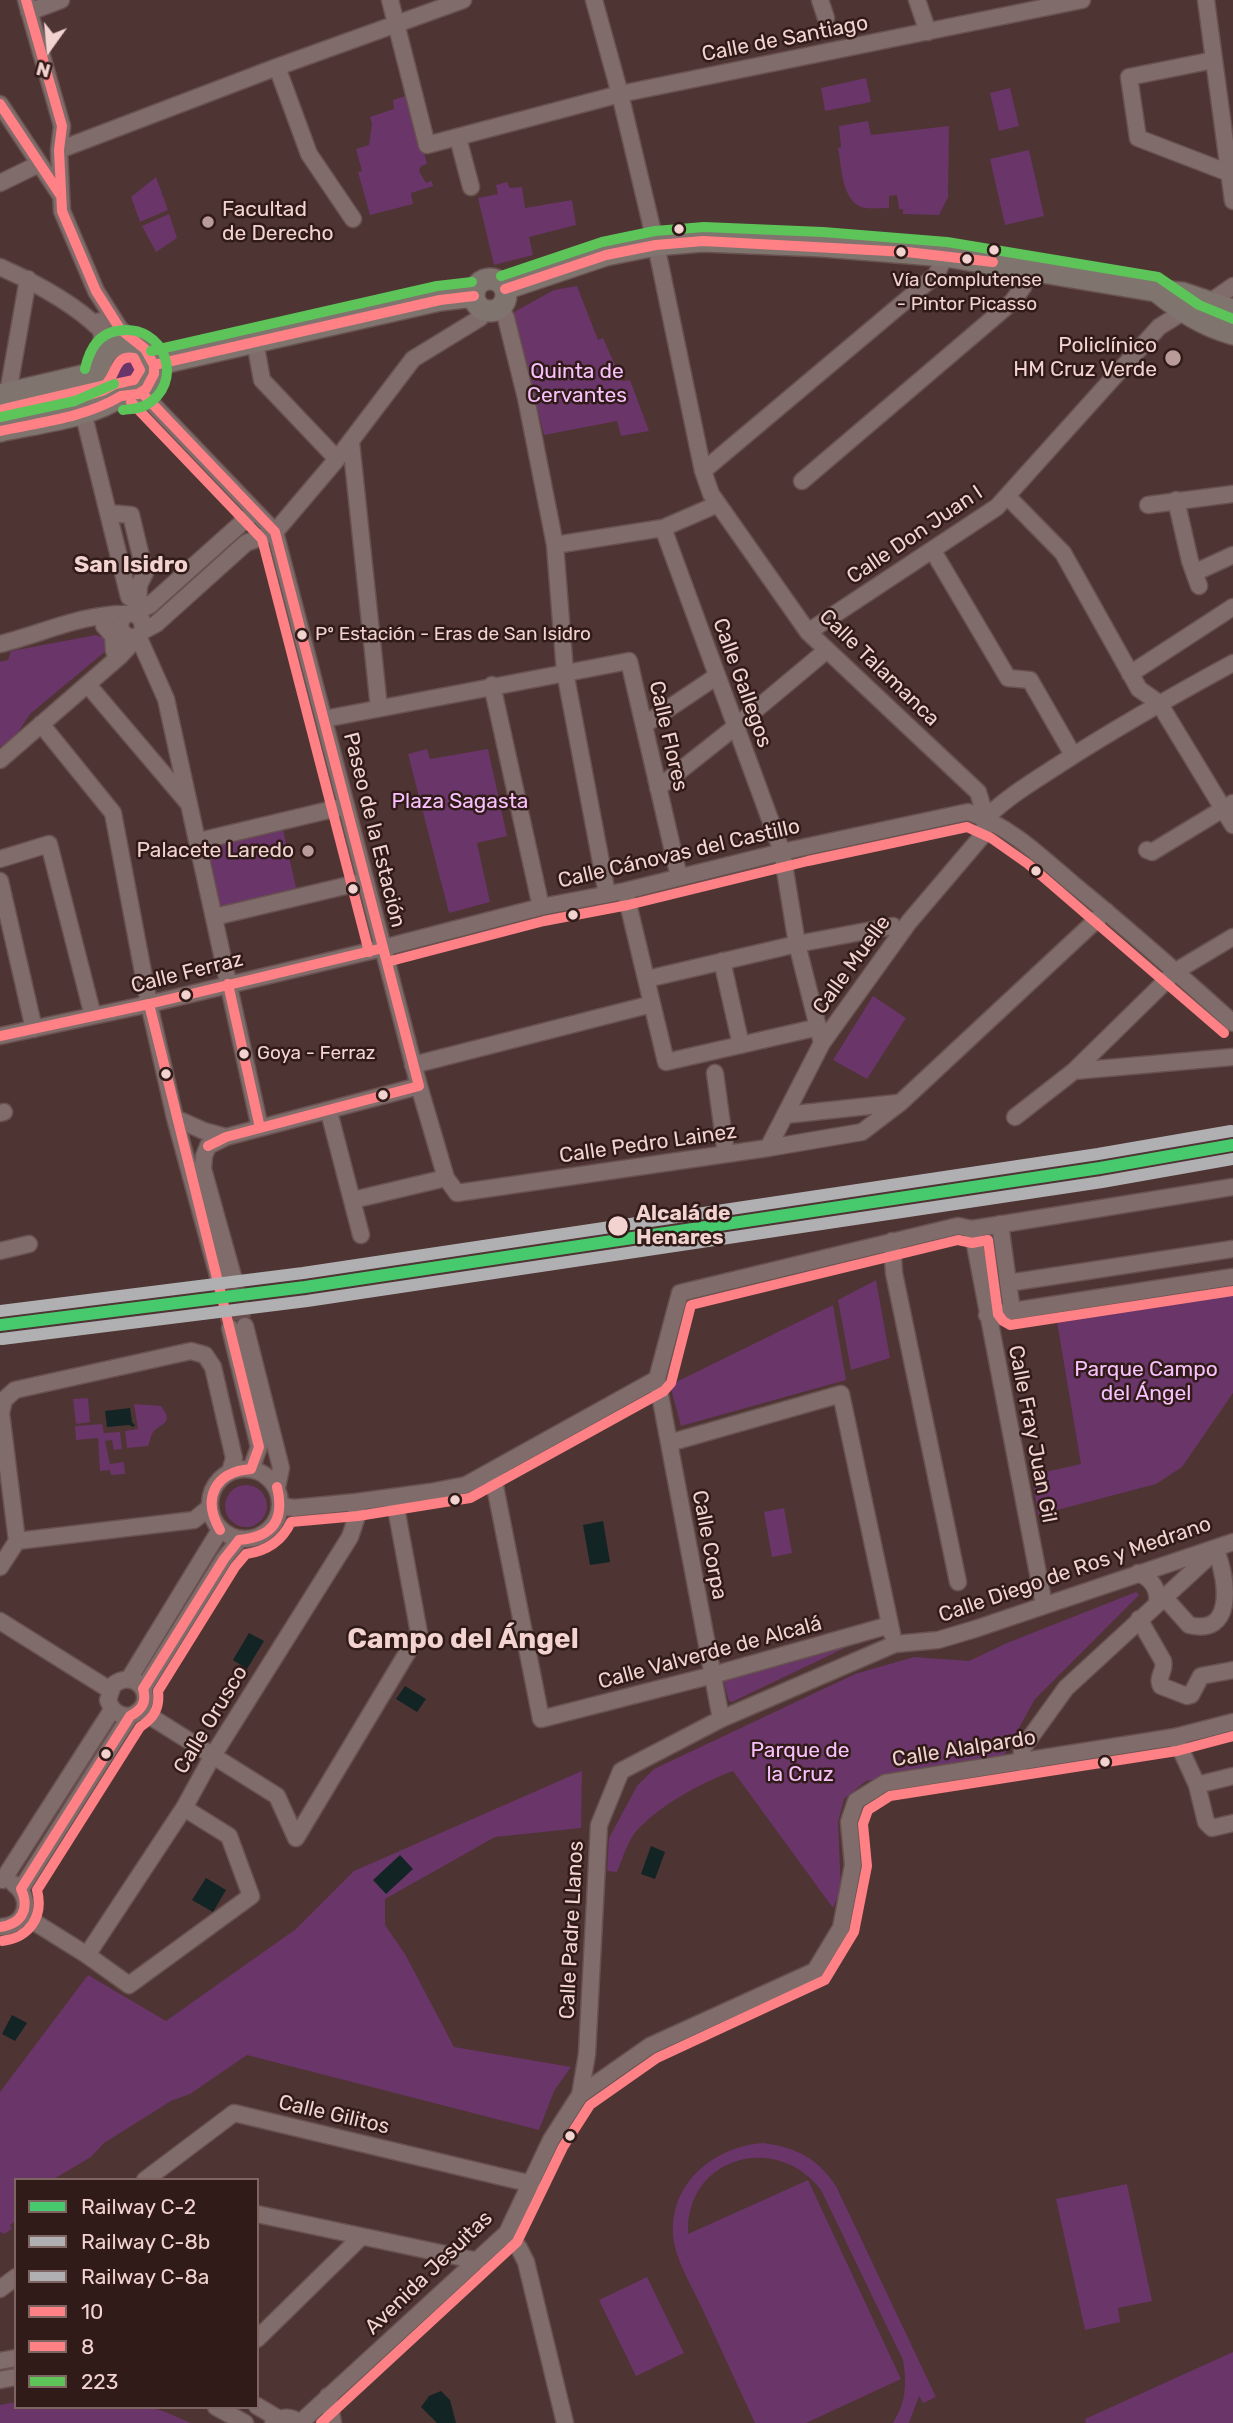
<!DOCTYPE html>
<html>
<head>
<meta charset="utf-8">
<style>
  body { margin:0 }
  #map { position:relative; width:1233px; height:2423px; overflow:hidden; background:#4e3433; font-family:Rubik,sans-serif }
  canvas { display:block }
  .legend { position:absolute; left:14px; top:2178px; width:245px; height:231px; box-sizing:border-box; background:#311b19; border:2px solid #7e6562; margin:0; padding:9px 12px; list-style:none; font-size:21px; color:#f2d3d0 }
  .legend li { display:flex; align-items:center; gap:14px; height:35px }
  .legend b { width:35px; border:2px solid #7e6562 }
  .north { position:absolute; left:14px; top:14px; width:70px; height:70px; -webkit-text-stroke:5px #311b19; paint-order:stroke; rotate:195deg; font-size:19px; font-weight:700; line-height:28px; text-align:center; color:#f2d3d0 }
  .north::after { content:''; display:block; margin:auto; width:24px; height:32px; background:#f2d3d0; clip-path:polygon(50% 0,100% 100%,50% 72%,0 100%) }
</style>
</head>
<body>
<div id="map">
<canvas width="1233" height="2423"></canvas>
<ul class="legend">
<li><b style="height:9px;background:#46ca6d"></b>Railway C-2</li>
<li><b style="height:9px;background:#b0b0b3"></b>Railway C-8b</li>
<li><b style="height:9px;background:#b0b0b3"></b>Railway C-8a</li>
<li><b style="height:9px;background:#ff8085"></b>10</li>
<li><b style="height:9px;background:#ff8085"></b>8</li>
<li><b style="height:9px;background:#5dc45a"></b>223</li>
</ul>
<div class="north">N</div>
</div>
<script>
const g = document.querySelector('canvas').getContext('2d');
g.lineJoin = 'round';
function paint(path, color) { g.fillStyle = color; g.fill(path, 'evenodd'); }
function trace(path, color, width, dash) { g.strokeStyle = color; g.lineWidth = width; g.lineCap = dash ? 'butt' : 'round'; g.setLineDash(dash || []); g.stroke(path); }
function label(font, color, halo, rows, align = 'center') {
  g.font = font + ' Rubik,sans-serif'; g.lineWidth = 5; g.setLineDash([]); g.textBaseline = 'middle'; g.strokeStyle = halo; g.fillStyle = color; for (const [text, x, y, turn = 0] of rows) {
    g.save(); g.translate(x, y); g.rotate((+turn || 0) * Math.PI / 180); g.textAlign = isNaN(turn) ? turn : align; if (halo) g.strokeText(text, 0, 0); g.fillText(text, 0, 0); g.restore();
  }
}
const green = new Path2D(`
  M866,78L871,102L825,111L821,88Z
  M1010,88L1019,126L999,131L990,93Z
  M409,95L427,164L421,166L419,171L426,183L432,181L433,186L411,193L413,204L370,215L358,172L362,171L356,149L369,145L372,124L370,117L394,109L393,100Z
  M868,121L871,135L949,126L948,197L939,215L903,214V209H899L897,195L889,196V208C881,208 873,209 865,208C841,203 842,167 838,148L841,147L839,126Z
  M1029,150L1044,216L1005,225L990,159Z
  M156,177L168,210L140,222L131,197Z
  M507,182L510,188L522,187L525,208L572,200L576,225L529,237L533,255L494,265L478,198L498,194L496,185Z
  M169,214L177,238L156,252L142,226Z
  M577,286L598,340L603,338L622,381L630,380L649,431L621,436L617,421L544,435L514,312L554,290Z
  M107 369a19 19 0 1 1 38 0a19 19 0 1 1-38 0Z
  M96,635L106,639L107,650L30,714L15,737L0,747V662L8,660L11,651Z
  M427,749L430,759L488,749L507,836L477,843L490,902L449,913L408,754Z
  M282,825L297,892L221,908L207,842Z
  M873,996L906,1018L867,1079L833,1060Z
  M876,1280L890,1358L851,1370L838,1300Z
  M1233,1292V1393L1182,1467L1156,1484L1038,1515L1032,1475L1081,1464L1056,1316Z
  M833,1305L846,1380L681,1426L670,1385Z
  M88,1398L90,1422L76,1424L73,1399Z
  M134,1404L161,1406C176,1425 158,1423 152,1434C150,1438 150,1442 148,1446L127,1448L125,1431L138,1429Z
  M102,1424L104,1433L120,1432L122,1449L114,1450L112,1440L105,1441L110,1464L124,1462L125,1474L111,1475L110,1470L100,1471L98,1438L76,1440L75,1426Z
  M225 1506a21 21 0 1 1 42 0a21 21 0 1 1-42 0Z
  M784,1508L792,1553L772,1557L764,1512Z
  M1136,1592L1139,1595L1035,1699L1003,1757L866,1781L844,1799L838,1822L841,1889L833,1908L733,1771C699,1784 665,1802 639,1828C628,1839 623,1858 617,1872L607,1871L609,1838L637,1786L654,1769L855,1674L914,1657L969,1661L1007,1643Z
  M853,1644L732,1702L729,1701L724,1683L726,1677Z
  M582,1771L581,1828L495,1837L385,1899V1925L405,1954L454,2047L571,2067L554,2091L539,2130L247,2055L190,2094L171,2101L104,2143L91,2157L52,2180H16V2221L10,2225L12,2229L4,2234L0,2232V2092L88,1975L166,2021L296,1929L354,1871Z
  M763,2143C797,2148 816,2157 836,2186L936,2397L923,2403L919,2396L909,2423H893C906,2402 907,2384 903,2360L821,2190C776,2131 685,2157 688,2234L808,2180L901,2379L806,2423H755C737,2384 719,2345 701,2306C692,2287 680,2267 675,2247C663,2189 710,2147 763,2143Z
  M1127,2184L1152,2301L1118,2308L1120,2322L1085,2330L1056,2199Z
  M647,2277L684,2353L636,2376L599,2300Z
  M1233,2352V2423H1086L1085,2419Z
  M16,2402V2407H147L163,2411L191,2423H0V2405Z`);
const water = new Path2D(`
  M130,1408L132,1422L135,1425L133,1427L129,1425L107,1427L105,1411Z
  M603,1521L610,1562L590,1565L583,1525Z
  M249,1633L264,1641L247,1669L233,1660Z
  M405,1686L426,1699L417,1712L396,1699Z
  M651,1846L665,1852L655,1879L641,1874Z
  M400,1855L413,1869L386,1894L373,1880Z
  M206,1878L226,1890L213,1912L192,1900Z
  M12,2015L27,2023L15,2041L2,2034Z
  M441,2391L450,2400L456,2423H437L421,2407L429,2396Z`);
const minorTunnel = new Path2D(`
  M826,18L832,50
  M234,1280L245,1326
  M220,1283L230,1328`);
const minor = new Path2D(`
  M26,0L62,126L59,150L62,211L96,291L120,329L137,345
  M390,0L427,145L620,94L1082,0
  M594,0L620,94L656,245L703,471L711,494L808,632L978,792L986,818L983,835L909,922L822,1043L768,1148
  M820,0L826,18
  M917,0L928,32
  M1206,0L1233,201
  M29,12L61,0
  M1214,60L1129,77L1138,138L1229,173
  M277,67L309,154L353,219
  M0,104L61,196
  M458,138L471,187
  M59,150L277,67L463,0
  M0,183L39,164
  M0,267C36,283 72,302 100,329
  M1210,302L1233,286
  M501,307L506,318L526,398L555,545L565,672L607,894
  M100,321L104,354
  M255,342L262,380L337,459
  M141,392L275,532L419,1086L446,1178L457,1193L768,1148L862,1132L900,1103L1106,911
  M8,393L28,279
  M83,412L129,597L138,602
  M351,442L379,708
  M703,471L936,275L945,256
  M802,481L1012,302L1023,287L1028,268
  M1007,496L1063,553L1139,689L1159,703L1233,825
  M1176,500L1190,561L1199,586
  M1148,505L1233,494
  M109,513L131,515L145,573L139,585L138,602L145,604
  M663,528L718,504
  M555,545L663,528L782,852L797,944L822,1043
  M933,551L1008,678L1030,680L1073,755
  M1196,572L1233,555
  M134,613L150,605L255,511
  M104,626L113,636L114,651
  M143,631L156,624L246,543L275,532L337,459L413,359L480,318L483,309
  M808,632L997,507L1159,327L1183,312
  M138,636L166,699L260,1128
  M0,644C41,634 84,613 127,614
  M1130,674L1233,607
  M88,685L189,804
  M492,685L541,907
  M324,719L629,661L679,877
  M41,724L113,813L149,1004L175,1118L220,1283
  M644,725L717,676
  M0,760L120,656L143,631L142,620L134,613L127,614L121,619L120,630L128,637H135
  M658,788L735,727L827,650
  M986,818C1008,796 1034,781 1060,764C1116,728 1174,695 1233,663
  M199,841L346,806
  M1147,850L1152,852L1233,803
  M0,859L49,844L93,1016
  M0,881L34,1029
  M625,891L666,1062L819,1027
  M214,917L366,881
  M722,961L741,1045
  M647,979L797,944L893,926
  M0,1036L149,1004L383,948L541,907L625,891L782,852L968,812C1010,826 1041,857 1074,885C1128,929 1181,976 1233,1023
  M413,1065L652,1004
  M1074,1071L1233,1057
  M715,1073L726,1154
  M329,1112L361,1235
  M0,1113L4,1112
  M785,1115L897,1103
  M1015,1117L1074,1071L1176,971L1233,937
  M175,1118L204,1131L226,1137
  M353,1200L446,1178
  M1000,1224L1012,1311
  M972,1229L1044,1605
  M892,1241L894,1273L958,1582
  M0,1251L29,1244
  M234,1280L203,1169L204,1156L208,1146L226,1137L419,1086
  M1008,1283L1233,1249
  M987,1315L1233,1277
  M245,1326L281,1468L277,1487
  M230,1328L259,1447L251,1469
  M669,1443L841,1394L892,1634
  M210 1504a35 35 0 1 1 70 0a35 35 0 1 1-70 0Z
  M492,1471L541,1719L713,1675L890,1625
  M281,1506L294,1508L356,1502L430,1492L466,1485L657,1379
  M17,1541L1,1413L4,1400L15,1390L191,1351L205,1355L213,1367L234,1458L230,1472
  M0,1567L17,1541L194,1520L210,1507
  M1138,1573C1151,1578 1159,1589 1157,1603
  M1164,1597L1189,1625C1233,1636 1229,1585 1216,1550
  M1139,1619L1163,1661C1166,1670 1156,1678 1161,1686L1187,1696L1191,1695L1201,1676L1233,1670
  M0,1621L110,1690
  M129,1679L220,1530
  M143,1689L224,1559L239,1540
  M140,1710L277,1796L296,1838
  M721,1719L657,1379L680,1293L958,1226L972,1229L1233,1187
  M1175,1737L1197,1785L1206,1822L1212,1828L1233,1823
  M1021,1763L1022,1749L1066,1688L1216,1550
  M1197,1785L1233,1776
  M296,1838L419,1633L394,1497
  M3,1880L112,1710
  M21,1889L130,1716C161,1705 139,1665 113,1685L108,1700C112,1711 118,1716 130,1716
  M23,1915L87,1955L129,1985L251,1896L229,1836L184,1808
  M0,1927C26,1927 34,1899 14,1884
  M87,1955L184,1808L212,1757L350,1537L357,1516L356,1502
  M580,2095L587,2054L599,1825L621,1771L721,1719L895,1644L938,1640L975,1629L1233,1542
  M145,2180L234,2113L532,2184
  M257,2214L478,2261
  M507,2233L519,2248L526,2262L565,2423
  M0,2289L16,2277
  M257,2339L361,2237
  M0,2361L16,2358
  M0,2380L16,2377
  M328,2396L333,2423
  M257,2406L279,2419
  M216,2407L245,2423
  M273,2423C282,2416 291,2416 300,2423
  M300,2423L507,2233L551,2140L580,2095L650,2046L815,1971L841,1928L853,1865L849,1822L856,1801L885,1783L1175,1737L1233,1722`);
const major = new Path2D(`
  M474 295a16 16 0 1 1 32 0a16 16 0 1 1-32 0Z
  M505,289L606,255L656,245L703,241L822,246L945,256L1156,291L1182,293L1233,310
  M1156,291C1181,311 1202,325 1233,334
  M100 370a27 27 0 1 1 54 0a27 27 0 1 1-54 0Z
  M154,365L440,300L474,296
  M0,395L99,372
  M0,431C35,423 92,417 121,396`);
const bus1 = new Path2D(`
  M26,0L62,126L59,150L62,211L96,291L120,329L145,349L154,365V374L146,389L138,394L121,396
  M0,104L61,196
  M505,289L606,255L656,245L703,241L907,252L993,262
  M154,365L440,300L474,296
  M141,392L275,532L419,1086L226,1137L208,1146
  M0,431C41,422 84,418 121,396
  M228,984L260,1128
  M149,1004L259,1447L251,1469
  M0,1036L149,1004L383,948
  M220,1530C202,1499 214,1472 251,1469
  M239,1540C273,1537 285,1520 277,1487
  M21,1889L130,1716C142,1710 147,1702 143,1689L224,1559L239,1540
  M0,1927C22,1924 30,1909 21,1889`);
const bus2 = new Path2D(`
  M131,402L262,539L369,952
  M0,417L76,399L102,391L115,384L134,380L140,370L134,358C114,354 117,375 105,385L3,409
  M387,962L544,921L628,905L808,861L967,827L991,838L1028,864L1224,1033
  M2,1941C29,1938 44,1917 37,1890L140,1727C154,1718 160,1708 158,1691L235,1567L246,1554C267,1551 282,1541 291,1522L358,1516L470,1498L664,1391L671,1383L691,1305L958,1240L972,1243L988,1240L998,1314L1003,1321L1010,1325L1233,1291
  M321,2423L517,2242L563,2147L590,2105L657,2058L825,1980L854,1932L867,1866L863,1824L868,1810L890,1796L1177,1751L1233,1736`);
const bus3 = new Path2D(`
  M501,276L602,242L655,231L704,227L823,232L947,242L1158,277L1199,305L1233,319
  M151,351L437,286L472,282
  M85,369C89,351 97,334 117,331C165,322 187,384 144,406C138,409 130,409 123,410
  M0,417L75,401L114,384`);
const rail1 = new Path2D(`
  M0,1325L305,1287L1100,1168L1233,1145`);
const rail2 = new Path2D(`
  M2,1339L307,1301L1102,1182L1233,1159`);
const rail3 = new Path2D(`
  M0,1311L303,1273L1098,1154L1231,1131`);
const markers = [
  [208,222,7,"#b99b99"],
  [679,229,6,"#f2d3d0"],
  [994,250,6,"#f2d3d0"],
  [901,252,6,"#f2d3d0"],
  [967,259,6,"#f2d3d0"],
  [1173,358,9,"#b99b99"],
  [302,635,6,"#f2d3d0"],
  [308,851,7,"#b99b99"],
  [1036,871,6,"#f2d3d0"],
  [353,889,6,"#f2d3d0"],
  [573,915,6,"#f2d3d0"],
  [186,995,6,"#f2d3d0"],
  [244,1054,6,"#f2d3d0"],
  [166,1074,6,"#f2d3d0"],
  [383,1095,6,"#f2d3d0"],
  [618,1226,11,"#f2d3d0"],
  [455,1500,6,"#f2d3d0"],
  [106,1754,6,"#f2d3d0"],
  [1105,1762,6,"#f2d3d0"],
  [570,2136,6,"#f2d3d0"]
];
const busNames = [
  ["Vía Complutense",967,281,"center"],
  ["- Pintor Picasso",967,305,"center"],
  ["Pº Estación - Eras de San Isidro",315,635],
  ["Goya - Ferraz",257,1054]
];
const streetNames = [
  ["Calle de Santiago",785,39,-11],
  ["Calle Don Juan I",915,535,-34],
  ["Calle Talamanca",879,668,44],
  ["Calle Gallegos",742,683,70],
  ["Calle Flores",668,736,77],
  ["Paseo de la Estación",374,830,76],
  ["Calle Cánovas del Castillo",679,854,-13],
  ["Calle Muelle",852,965,-54],
  ["Calle Ferraz",187,973,-14],
  ["Calle Pedro Lainez",648,1144,-8],
  ["Calle Fray Juan Gil",1032,1434,79],
  ["Calle Corpa",709,1545,79],
  ["Calle Diego de Ros y Medrano",1075,1570,-19],
  ["Calle Valverde de Alcalá",710,1653,-15],
  ["Calle Orusco",211,1720,-59],
  ["Calle Alalpardo",964,1749,-9],
  ["Calle Padre Llanos",572,1930,-87],
  ["Calle Gilitos",334,2115,13],
  ["Avenida Jesuitas",429,2273,-44]
];
const poiNames = [
  ["Facultad",222,210,"left"],
  ["de Derecho",222,234,"left"],
  ["Policlínico",1157,346],
  ["HM Cruz Verde",1157,370],
  ["Palacete Laredo",294,851]
];
const parkNames = [
  ["Quinta de",577,372],
  ["Cervantes",577,396],
  ["Plaza Sagasta",460,802],
  ["Parque Campo",1146,1370],
  ["del Ángel",1146,1394],
  ["Parque de",800,1751],
  ["la Cruz",800,1775]
];
const stopNames = [
  ["Alcalá de",636,1214],
  ["Henares",636,1238]
];
const neighbourhoodNames = [
  ["San Isidro",131,565]
];
const districtNames = [
  ["Campo del Ángel",463,1640]
];
paint(green, '#6a3569');
paint(water, '#132425');
trace(minorTunnel, '#674c4b', 16, [16, 8]);
trace(minor, '#685150', 19);
trace(major, '#685150', 24);
trace(minor, '#806c6a', 16);
trace(major, '#7f746e', 21);
trace(bus1, '#ff8085', 10);
trace(bus2, '#ff8085', 10);
trace(bus3, '#5dc45a', 10);
trace(rail1, '#46ca6d', 12);
trace(rail2, '#b0b0b3', 12);
trace(rail3, '#b0b0b3', 12);
for (const [x, y, r, color] of markers) { const dot = new Path2D(); dot.arc(x, y, r, 0, 2 * Math.PI); g.fillStyle = color; g.fill(dot); trace(dot, '#311b19', 2.5); }
label('19px', '#f2d3d0', '#311b19', busNames, 'left');
label('21px', '#f2d3d0', '#311b19', streetNames);
label('21px', '#f2d3d0', '#311b19', poiNames, 'right');
label('21px', '#f8c0fc', '#311b19', parkNames);
label('bold 21px', '#f2d3d0', '#311b19', stopNames, 'left');
label('bold 23px', '#f2d3d0', '#311b19', neighbourhoodNames);
label('bold 28px', '#f2d3d0', '#311b19', districtNames);
</script>
</body>
</html>
